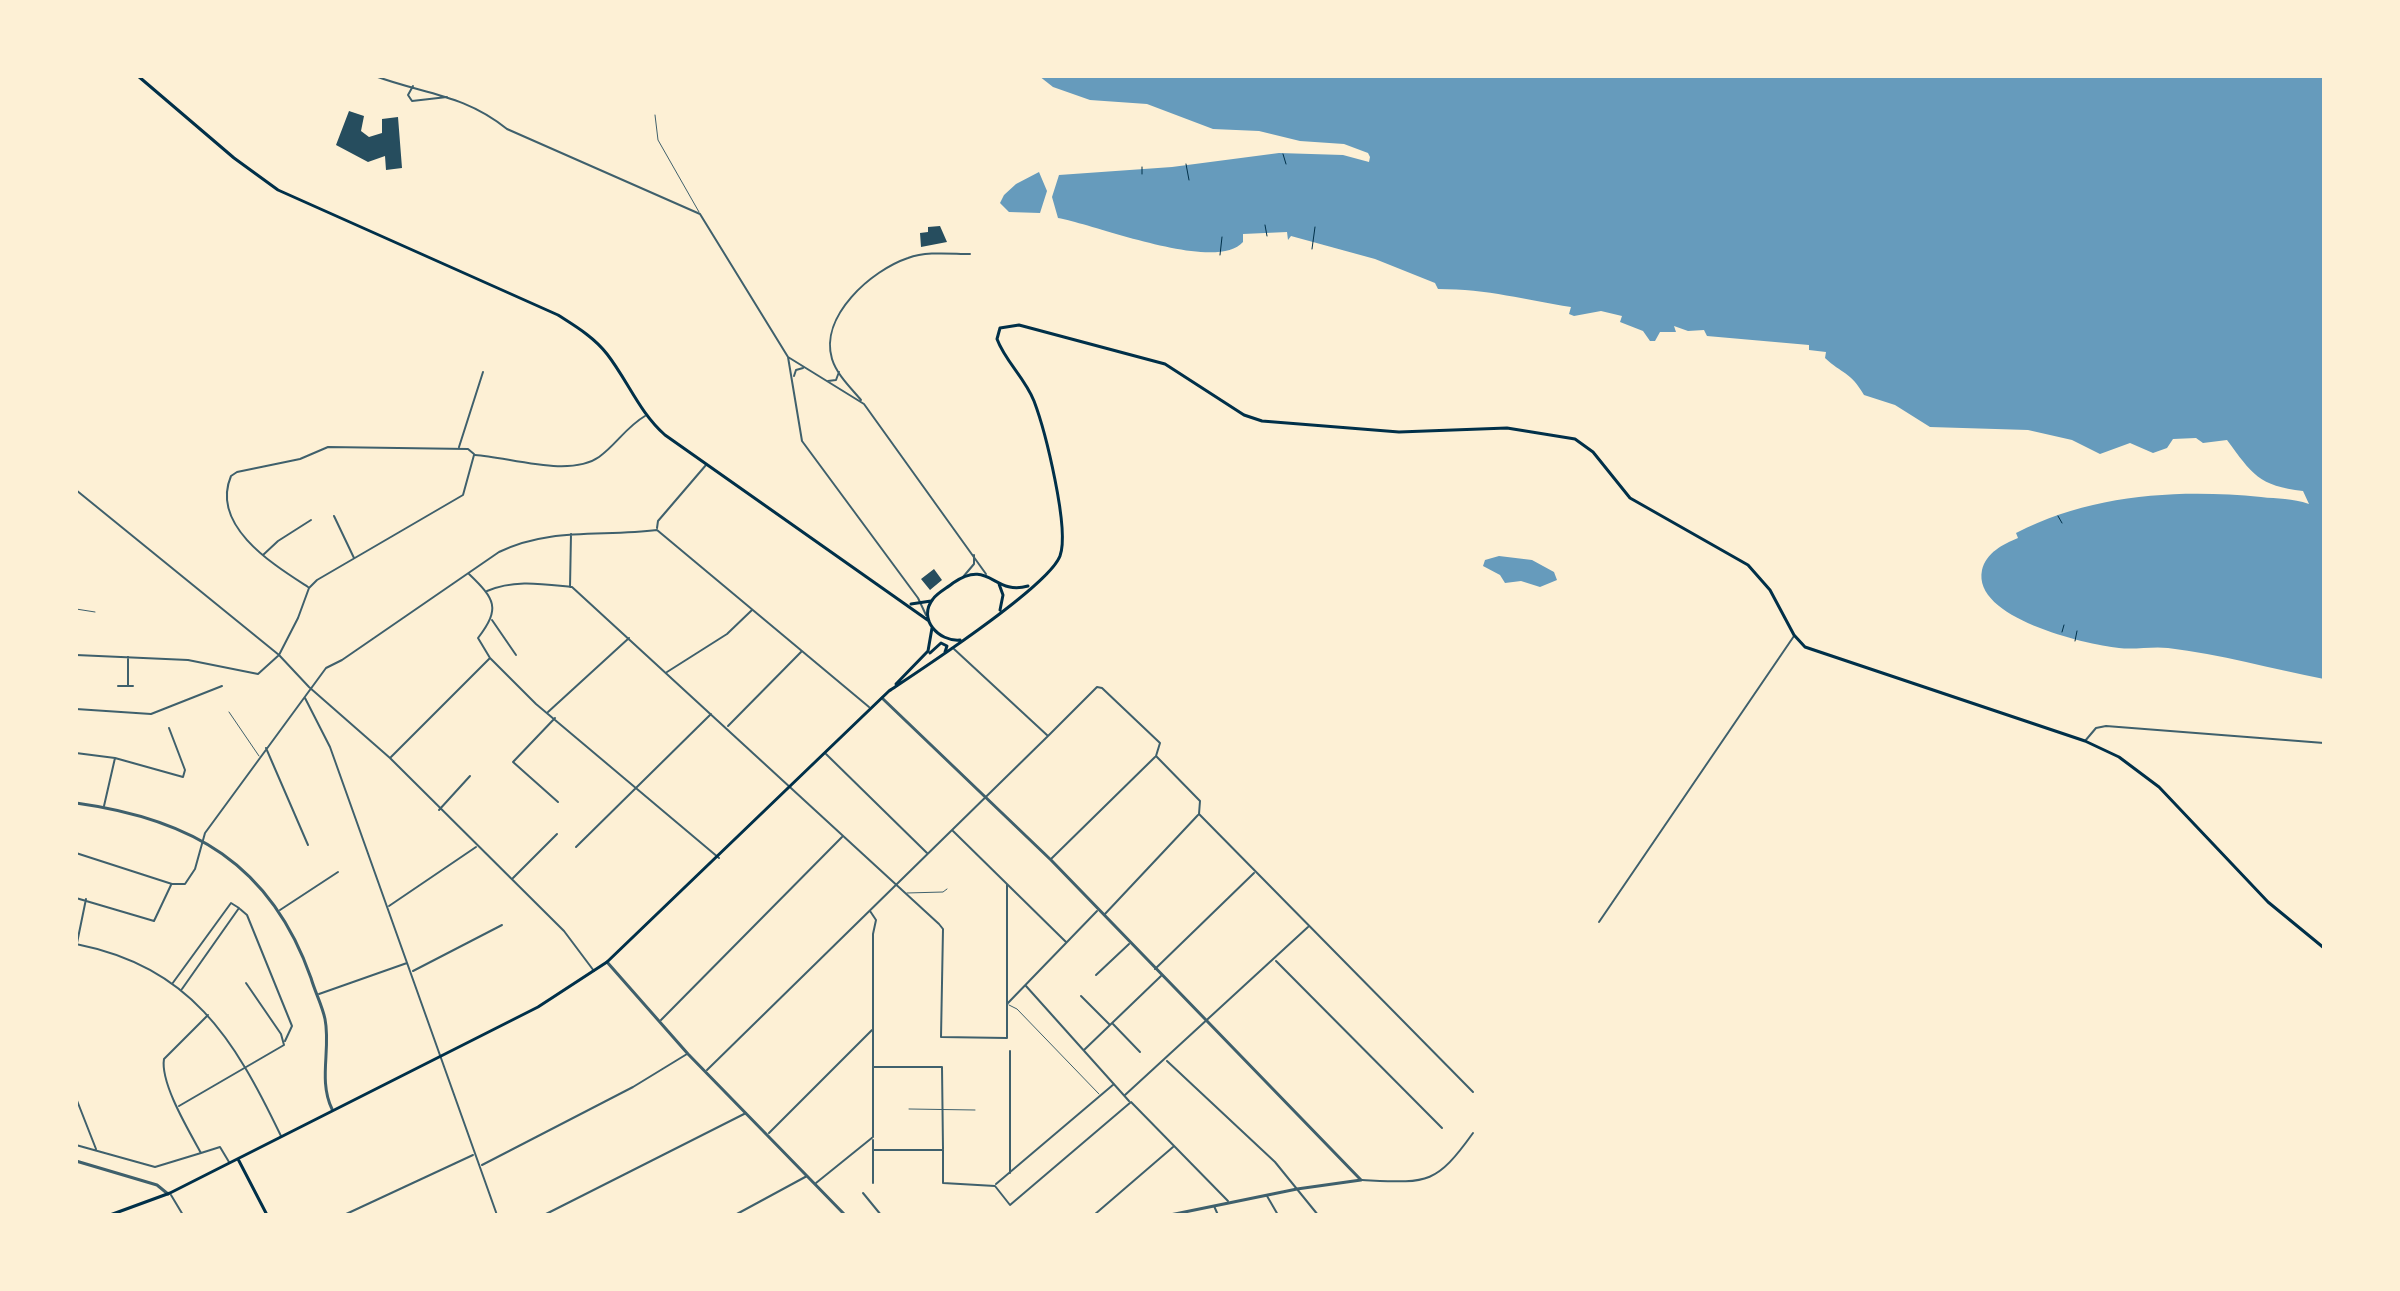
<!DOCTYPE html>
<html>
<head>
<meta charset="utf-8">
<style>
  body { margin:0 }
  #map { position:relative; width:2400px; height:1291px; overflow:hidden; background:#fdf0d5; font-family:Spectral,serif }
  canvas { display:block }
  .frame { position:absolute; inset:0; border:78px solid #fdf0d5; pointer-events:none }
</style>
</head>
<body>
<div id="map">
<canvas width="2400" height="1291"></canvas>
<div class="frame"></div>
</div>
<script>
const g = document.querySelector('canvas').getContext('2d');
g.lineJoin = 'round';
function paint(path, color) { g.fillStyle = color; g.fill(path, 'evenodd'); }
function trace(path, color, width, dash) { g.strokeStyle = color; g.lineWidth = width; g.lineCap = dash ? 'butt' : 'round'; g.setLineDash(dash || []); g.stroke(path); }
const water = new Path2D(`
  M1039,76H2324V679C2272,669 2220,654 2168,648C2152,646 2135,650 2119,648C2084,644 1972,618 1982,570C1986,553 2003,544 2018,538L2016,533C2092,494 2178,489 2261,497C2278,499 2292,498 2309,504L2303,491C2259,486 2252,474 2227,440L2203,443L2196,438L2173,439L2167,448L2153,453L2130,443L2100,454L2072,440L2028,430L1930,427L1895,405L1864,395C1850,371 1842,374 1825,358L1826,352L1809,350V345L1707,336L1704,330L1688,331L1674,326L1676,332H1660L1655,341H1650L1643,331L1620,322L1622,316L1601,311L1574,316L1569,314L1571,307C1526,300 1488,289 1438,289L1435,283L1375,259L1291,236L1288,240L1287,232L1243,234V242C1216,273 1097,225 1058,218L1052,197L1059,175L1172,167L1279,153L1343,155L1369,162L1370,157L1368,153L1344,144L1300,141L1259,131L1213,129L1147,104L1090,100L1053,87Z
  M1039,172L1047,191L1040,213L1009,212L1000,203L1004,195L1016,184Z
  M1499,556L1532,560L1554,572L1557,580L1540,587L1521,581L1505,583L1500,575L1483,566L1485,560Z`);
const building = new Path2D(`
  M349,111L364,116L361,131L369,137L382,133V119L398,117L402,168L386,170L385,156L368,162L336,145Z
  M940,226L947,242L921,247L920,233L928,232V227Z
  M934,569L942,580L930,590L921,579Z`);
const path = new Path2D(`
  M1283,154L1286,164
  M1186,164L1189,180
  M1142,167V174
  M1265,225L1267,236
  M1312,249L1315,227
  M1220,255L1222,237
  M2058,516L2062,523
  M2062,632L2064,625
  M2075,641L2077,631`);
const service = new Path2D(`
  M655,115L658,140L699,212
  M76,609L95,612
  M229,712L259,756
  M907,893L943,892L947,889
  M1009,1005L1017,1009L1099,1094
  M909,1109L975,1110`);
const minor = new Path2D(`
  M375,76C423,94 464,94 507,129L700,214L788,357L802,441L918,598L926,615
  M413,86L408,95L412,101L447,97
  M788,357L864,404L986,574
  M794,376L796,370L803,368
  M828,381L836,380L839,372
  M861,400C851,388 837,375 832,359C819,316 872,270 908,258C927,251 951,254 970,254
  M459,447L483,372
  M475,455C509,457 569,478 599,457C616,445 626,427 645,416
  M76,490L279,655L309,687L390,758L564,931L594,971
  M334,516L354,558
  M657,528L658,521L706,465
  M263,555L278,541L311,520
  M469,574C495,599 501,608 478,638L490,658L536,704L719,858
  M963,577L974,564V555
  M308,587C274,565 210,526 231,476L237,472L300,459L328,447L468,449L474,454
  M570,587L571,534
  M487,591C514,579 543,584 572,587L939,924L943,929L941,1037L1007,1038V884
  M492,620L516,655
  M76,655L188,660L258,674L279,655L298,618L309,588L317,580L463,495L474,455
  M667,672L727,634L752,610
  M118,686H133
  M128,686V657
  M305,698L330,747L497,1215
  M76,709L151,714L222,686
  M548,712L629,638
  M555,718L513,762L558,802
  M728,726L802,651
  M1048,736L1097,687L1102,688L1160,743L1156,756L1200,801L1199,814L1473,1092
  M2085,741L2096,728L2106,726L2324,743
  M266,748L308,845
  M76,753L115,758L183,777L185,770L169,728
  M826,754L927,853
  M391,757L490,658
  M104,806L115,758
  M439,810L470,776
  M953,831L1066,942
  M576,847L711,714
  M76,853L172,884H185L195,869L205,833L326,668L342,660L499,552C550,527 602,537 657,530L869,707
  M1051,859L1155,757
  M513,878L557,834
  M76,898L154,921L171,885
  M389,906L476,847
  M240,909L247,915L292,1026L285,1041
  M280,910L338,872
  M1104,915L1198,815
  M1599,922L1794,636
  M77,943L86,899
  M76,944C191,967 234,1038 281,1136
  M1276,961L1442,1128
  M1155,969L1254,873
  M413,971L502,925
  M1096,975L1129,944
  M172,984L231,903L239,908L182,989
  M1026,986L1129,1101
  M319,994L407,963
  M1081,996L1110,1025
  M1007,1004L1097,911
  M208,1015L164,1059C160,1083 189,1131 201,1153L220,1147L229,1162
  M661,1020L842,837
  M1113,1024L1140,1052
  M1084,1050L1161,976
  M1167,1061L1275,1162L1318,1215
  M874,1067H942L943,1149
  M707,1070L1048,736L954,649
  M1125,1095L1308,927
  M76,1098L96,1149
  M179,1106L284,1045L281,1034L246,983
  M769,1133L872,1030
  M76,1145L155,1167L201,1153
  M873,1150H943V1183L995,1186L1010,1205L1131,1102L1228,1201
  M482,1165L633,1087L687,1054
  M1010,1173V1051
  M1362,1180C1427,1183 1435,1186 1473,1133
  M816,1183L873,1137V934L876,920L870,911
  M873,1183V1140
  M996,1184L1114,1084
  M863,1193L881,1215
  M171,1195L183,1215
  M1267,1196L1278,1215
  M1214,1206L1218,1215
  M344,1215L473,1155
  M544,1215L746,1113
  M735,1215L807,1176
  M1094,1215L1173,1147`);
const tertiary = new Path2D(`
  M882,698L1051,860L1361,1180
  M76,803C192,819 271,864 311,978C315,992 322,1005 325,1019C331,1049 318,1080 332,1109
  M607,962L688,1054L845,1215
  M76,1161L157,1185L168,1194
  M1170,1215L1297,1189L1361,1180`);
const secondary = new Path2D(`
  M138,76L234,158L278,190L558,315C575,326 594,337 607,354C628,381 639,412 665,435L929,621
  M999,584L1003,595L1000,610
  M911,604L931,601
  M960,640C939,642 917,619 933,599C937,593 947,588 953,583C990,558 993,596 1028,586
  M930,653L941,643L947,646L945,652
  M896,684L928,651L932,628
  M889,691C922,669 1048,587 1060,556C1070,529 1045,430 1034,401C1025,378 1005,361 997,339L1000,328L1019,325L1165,364L1244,415L1262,421L1399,432L1507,428L1575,439L1593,452L1630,498L1748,565L1770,590L1794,635L1805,647L2085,741L2119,757L2159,787L2268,902L2324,948
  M238,1159L267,1215
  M110,1215L170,1193L538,1007L607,962L890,690`);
paint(water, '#669bbc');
paint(building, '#264d5e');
trace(path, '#003049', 1);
trace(service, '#3f606c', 1);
trace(minor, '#3f606c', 2);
trace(tertiary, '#3f606c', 3);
trace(secondary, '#003049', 3);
</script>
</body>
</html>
